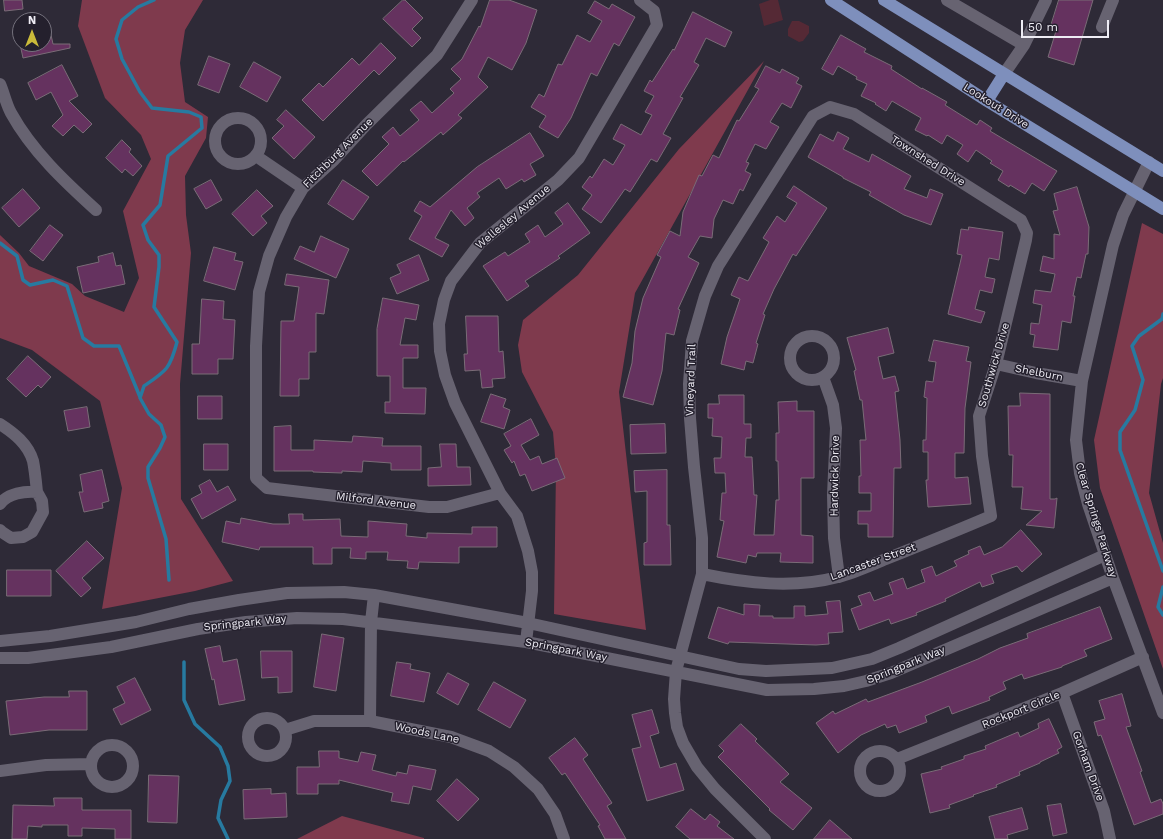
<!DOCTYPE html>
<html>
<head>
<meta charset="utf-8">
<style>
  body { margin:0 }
  #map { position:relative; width:1163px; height:839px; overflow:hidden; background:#2e2a37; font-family:"Work Sans",sans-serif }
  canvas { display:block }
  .north { position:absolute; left:12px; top:12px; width:40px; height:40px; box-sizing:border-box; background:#24202d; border:1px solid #75727d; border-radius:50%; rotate:0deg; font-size:11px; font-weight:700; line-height:16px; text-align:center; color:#eeecf4 }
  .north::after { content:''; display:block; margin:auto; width:14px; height:18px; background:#caba3a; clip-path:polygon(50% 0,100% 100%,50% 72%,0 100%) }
  .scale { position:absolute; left:1021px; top:20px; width:88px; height:18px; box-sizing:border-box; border:2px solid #eeecf4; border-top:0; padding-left:5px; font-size:12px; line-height:14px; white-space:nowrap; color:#eeecf4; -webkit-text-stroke:3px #24202d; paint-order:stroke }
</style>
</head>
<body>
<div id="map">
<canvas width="1163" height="839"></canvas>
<div class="north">N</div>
<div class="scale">50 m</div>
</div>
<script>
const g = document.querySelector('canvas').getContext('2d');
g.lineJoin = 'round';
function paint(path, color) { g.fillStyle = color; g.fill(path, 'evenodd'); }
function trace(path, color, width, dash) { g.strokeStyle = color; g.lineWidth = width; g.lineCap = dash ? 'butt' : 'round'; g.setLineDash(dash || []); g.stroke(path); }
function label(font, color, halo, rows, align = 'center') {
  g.font = font + ' "Work Sans",sans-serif'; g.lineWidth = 3; g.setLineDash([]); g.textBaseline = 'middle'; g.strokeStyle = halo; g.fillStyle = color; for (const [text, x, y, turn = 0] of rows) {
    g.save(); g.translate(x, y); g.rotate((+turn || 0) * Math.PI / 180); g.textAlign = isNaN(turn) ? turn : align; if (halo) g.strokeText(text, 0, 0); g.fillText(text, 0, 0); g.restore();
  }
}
const green = new Path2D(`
  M770,0H778L783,20L764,26L759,4Z
  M792,21H799L809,26V33L803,41L799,42L788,36V29Z`);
const forest = new Path2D(`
  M82,0H203L185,30L180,63L185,102L208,117L206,138L185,176L186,215L191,253L180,384L181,499L233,581L195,591L102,609L122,488L100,401L32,350L0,338V235L19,253L29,266L72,284L85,296L124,312L139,278L123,211L151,159L141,135L105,98L78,26Z
  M764,61L635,293L619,392L646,630L554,614L556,468L553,432L522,372L518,345L523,320L578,275L679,149Z
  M1142,223L1163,234V378L1161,384L1149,493L1163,543V669L1100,488L1094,440Z
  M342,816L424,838V839H297Z`);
const stream = new Path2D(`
  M154,0L138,7L122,20L116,39L122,59L140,92L152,108L189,112L201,117L202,128L168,156L160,205L143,225L148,240L159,255V267L154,307L177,342C170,369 166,371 144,386L140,398L149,414L161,425L165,437L160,448L148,467V478L166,539L169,580
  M0,243L17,256L23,280L30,285L53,280L67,286L83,338L94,346H119L140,397
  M1163,314L1162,319L1139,336L1132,346L1143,380L1135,410L1120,432V450L1163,571
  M1163,587L1158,607L1163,615
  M184,662V700L195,724L220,747L228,766L230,781L221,800L218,818L228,839`);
const building = new Path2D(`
  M4,0H22L23,9L5,11Z
  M403,0H405L423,18L412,29L421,38L412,47L383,19Z
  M490,0H509L537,10L526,43L512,70L488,57L478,77L488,87L458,115L462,118L443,135L441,132L404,162L403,161L377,186L362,171L389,144L382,137L393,127L400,136L419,120L410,110L421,101L432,113L454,93L450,89L461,79L451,69L462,59L479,26L480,27Z
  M1059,0H1093L1074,65L1048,57L1056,31L1050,29Z
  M595,1L609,9L612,4L635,17L619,46L614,43L597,76L591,73L571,118L558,138L539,127L546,116L531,107L539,94L544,97L558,64L562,65L577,35L590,42L602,21L588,13Z
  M693,12L732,32L725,47L706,38L694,62L699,65L680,97L683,98L663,134L671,138L657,162L651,159L630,192L625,189L601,223L582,209L592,195L582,187L590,176L592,178L604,159L613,165L625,145L613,139L621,124L641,135L652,115L645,112L654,96L644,91L650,80L652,82L673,49L674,50Z
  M48,21L53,44H70V48L23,58L20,44H44V22Z
  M841,35L866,49L864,52L892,66L891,69L922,89V88L947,102L945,105L977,125L980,120L992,128L990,131L1057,171L1044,191L1032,183L1025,194L1010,185L1009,187L998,180L1003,171L990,163L992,161L976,150L968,162L957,154L963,145L947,135L942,144L928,135L927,136L915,130L921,118L892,101L886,111L875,104L876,103L861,96L867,84L856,79L857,77L838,66L833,75L822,69Z
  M381,43L396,58L379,75L374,70L323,121L302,100L319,83L323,87L352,58L359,65Z
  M209,56L230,64L219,93L198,85Z
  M254,62L281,77L267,102L240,87Z
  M62,65L78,96L69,101L92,124L83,133L74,125L63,136L52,126L63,115L51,92L36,100L28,83Z
  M766,66L780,73L782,69L799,78L796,83L802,86L791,108L782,103L770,122L779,127L766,149L755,144L746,162L749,163L745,171L751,174L743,191L740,189L733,204L723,200L714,219L712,238L700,236L688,257L699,263L678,309L680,310L674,335L666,333L662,371L653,405L623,397L632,363L635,331L643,298L661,257L657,255L670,231L680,236L683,212L699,175L702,176L713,155L719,158L737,120L739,121L759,89L755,87Z
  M286,110L315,137L294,159L272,138L284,126L277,120Z
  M838,132L849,138L843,149L869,162L872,154L911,176L904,189L927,198L930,189L943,194L931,225L904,215L869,195L871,192L843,178V177L808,157L820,134L833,141Z
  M530,133L544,156L530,164L536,175L524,182L522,179L506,189L499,178L477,193L480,197L467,208L474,218L465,226L451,210L435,238L449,245L442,257L409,239L422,216L414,211L420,201L430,207L477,167Z
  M122,140L131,149L129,152L142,166L133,176L125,169L122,173L106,158Z
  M211,180L222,200L206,209L194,189Z
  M343,180L369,197L353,220L328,204Z
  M794,186L827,208L796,256L793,254L774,289L763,314L765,315L756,343L758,344L753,363L746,361L744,370L721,364L727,337L740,299L731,295L739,277L748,281L769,242L763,238L777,216L785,222L797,203L787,197Z
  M1077,187L1089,227L1088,254H1086L1081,278L1077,277L1073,296H1075L1071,323L1062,321L1058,350L1033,347L1035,335L1030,334L1031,323L1039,324L1042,305L1033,303L1035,290L1051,292L1055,274L1040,271L1043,256L1054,259V234L1060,235L1053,211L1058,210L1054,194Z
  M23,189L40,208L19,227L2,208Z
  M257,190L273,206L261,216L267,223L253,236L232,214Z
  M568,203L590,233L558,256L560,258L525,281L529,286L507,301L483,266L505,252L508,256L530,242L525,234L538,225L545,237L563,224L555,213Z
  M50,225L63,235L43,261L30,251Z
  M969,227L1003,232L999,260L989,258L985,277L995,279L992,293L980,290L975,309L985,312L981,323L948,314L962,255L957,254L961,229L968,230Z
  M321,236L349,249L336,278L294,259L300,246L314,252Z
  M214,247L236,253L234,260L243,262L235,290L204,281Z
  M113,253L116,266L121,265L125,284L83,293L77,267L99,262L98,257Z
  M419,255L429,280L397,294L390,278L401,273L397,265Z
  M287,274L329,280L324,314L316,313V352H309V379H299V396H280L281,321H294L299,287L285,285Z
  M383,298L419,305L416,320L405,318L400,345H418V358H403V388H426L425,414L385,413V402H390V376H377V329Z
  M202,299L224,301L223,319L235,320L233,359H218V374H192V344H199Z
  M466,316H498L499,352L503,351L505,378L492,379L493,387L482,388L480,370L465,371L464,354H467Z
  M888,328L894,353L878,357L883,379L895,376L899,391L895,392L900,440L901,468H894L893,537H868V524H858V511H871V493H859V476H861L860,440H866L862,400H860L854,371L856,370L847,338Z
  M934,340L969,347L966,361L971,362L965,408L964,453H955V478L968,477L971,504L928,507L926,480H928V452H923V440H926L927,398L924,397L926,381L933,382L936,362L929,361Z
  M28,356L51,377L41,388L38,385L26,397L7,379Z
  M1020,393L1050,394V499H1055L1057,498L1054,528L1026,525L1042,511L1021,509L1023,487H1012L1013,455H1009L1008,406H1020Z
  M491,394L506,399L503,407L510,410L504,429L481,422Z
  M719,395H744V424H751V438H746L745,457H752L754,495H757L754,535H774L776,500H779L778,461H776V433H779L778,402L797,401V411H814V478H801V535L813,536V563L780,562L781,553H757L756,557L748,555L746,563L717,557L724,521L720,520L722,493H726L725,473H715L714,458H721L722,437L712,436L713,418H708V404H719Z
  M198,396H222V419H198Z
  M87,407L90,427L68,431L64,411Z
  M531,419L539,435L521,445L530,460L539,456L542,464L557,458L565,478L532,491L525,474L520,476L514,461L512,463L504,450L511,446L504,434Z
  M665,424L666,453L631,454L630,425Z
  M291,426V450H314V440L352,442L353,436L383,438L382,446H421V470H391V463L363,461L362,472L342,471V473L313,472V471H274V427Z
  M204,444H228V470H204Z
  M440,444H456L457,467H470L471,485L428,486V468L441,467Z
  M102,470L109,501L102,503L103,508L84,512L79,492H83L80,475Z
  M667,470V525H670L671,565H644V543L647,542V491L635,492L634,471Z
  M210,480L217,492L228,486L236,500L202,519L191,499L202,493L199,486Z
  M289,514H303V520L340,519L341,536L368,537V521L407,524L406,536L427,538V533L472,534V527H497V547H459V563L419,562L418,569L407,568L408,561L387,560L388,552H366V559L350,558L351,548H332V564H313V547H260L259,550L222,542L226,521L240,524L241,518L273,524H289Z
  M1021,530L1042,554L1022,572L1017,566L991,575L994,583L982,587L980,582L945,599L946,601L916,613L917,615L891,624L889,619L859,630L851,609L862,605L858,596L870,592L874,601L893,594L889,583L903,578L907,589L925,582L921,570L932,566L936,576L957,566L954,561L969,554L968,551L980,546L984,555L1002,547Z
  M87,541L104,558L82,578L91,588L81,597L56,571Z
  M7,570H51V596H7Z
  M840,601L843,632L828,633L829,644L816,645L729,642L728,644L708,638L718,607L744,615V604L760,605L759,616H773V618H794V606H805V616L828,614L826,602Z
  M1100,607L1112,639L1084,650L1087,656L1062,666V667L1024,679L1022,674L1003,682L1006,689L989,697L990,700L952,714L949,706L925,716L927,722L899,733L896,725L887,728L885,724L861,735L838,753L816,723L833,711L835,714L866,699L868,702L922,682L978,659L1000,648L1028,638L1027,634Z
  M322,634L344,638L336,691L314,687Z
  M220,646L223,662L237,659L245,700L219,705L214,679L212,680L205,649Z
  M261,651H292V692L278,693V677L262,678Z
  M397,662L411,664L410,669L430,673L424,702L391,696Z
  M448,673L469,684L458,705L437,693Z
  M135,678L151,710L121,725L113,709L125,703L117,687Z
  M494,682L526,700L510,728L478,710Z
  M69,691H87V730H49L10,735L6,701L44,697H69Z
  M1122,694L1131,726L1126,727L1142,771L1140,772L1151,803L1161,799L1163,804V814L1134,825L1101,735L1098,736L1094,722L1105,719L1099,701Z
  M652,710L659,733L650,736L660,768L676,763L684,790L647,801L632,749L641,747L632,715Z
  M1049,719L1062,747L1057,750L1059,753L1040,762V763L1019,772L1020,775L996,785L997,787L973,795L974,796L949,805L950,808L930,813L921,774L942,769L941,767L964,759V756L986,749L985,746L1018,732L1020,737L1039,728L1038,724Z
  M741,724L757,739L755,741L789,774L780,782L812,808L793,830L769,810L770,809L718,757L724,751L719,746Z
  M575,738L588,755L583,759L612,803L607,806L626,839H605L598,826L600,825L565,773L562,775L549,758Z
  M319,751H339V758L358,762L361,752L376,755L372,770L396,776L397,772L407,774L409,765L436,770L431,790L413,786L409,804L391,801L393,793L339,780V784H318V794H297V767H319Z
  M149,775L179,776L177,823L148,822Z
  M457,779L479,799L458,821L437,801Z
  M271,789V794L286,793L287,817L244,819L243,790Z
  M54,798H82V810H131V839H115V829L82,828V836H68V825H42V827L28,826L27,839H12L13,805L54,806Z
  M1061,804L1067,833L1053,836L1047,806Z
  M1022,808L1028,829L1007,835L1008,839H995L989,817Z
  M691,809L705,820L710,814L720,822L717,826L734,839H690L676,827Z
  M830,820L852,839H814Z`);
const minor = new Path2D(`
  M472,0L437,55L366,125L334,160L303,188L286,217L269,256L259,292L256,346V478L267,488L429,507H447L500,493
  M947,0L1024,45
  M1102,27L1113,0
  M1004,74L1024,45L1046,0
  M0,84C4,93 6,104 11,113C32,151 64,181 96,210
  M215 141a23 23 0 1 1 46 0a23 23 0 1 1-46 0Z
  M256,156L303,188
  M1149,162L1123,215L1113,245L1082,381L1076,440L1080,473L1088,504L1113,578L1163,713
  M790 358a22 22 0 1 1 44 0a22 22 0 1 1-44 0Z
  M996,364L1036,373L1082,381
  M823,377L833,405L836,428L833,495L834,538L839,577
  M0,424C14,433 28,444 33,461C35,471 36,482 37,492
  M0,504C8,493 25,491 37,492L42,501L43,512L32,532L23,537L11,538L2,532L0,530
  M702,574C746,583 793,589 838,577C854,573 871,565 886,559C921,545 956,531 991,516L982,456L979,416L996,364L1026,240L1027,233L1021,220L854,114L830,107L813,116L718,266L705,296L692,341L689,384L690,418L694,467L702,538V574L676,671L674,699L675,713L677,727L683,743L697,767L715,789L765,839
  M0,641L50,636L136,622L189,609L239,600L287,593L344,592L374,595L528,623L739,669L766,671L832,668L872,659L899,648L1105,555
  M526,642L532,591V572L528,551L517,516L500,493L455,403L445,375L440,351L439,324L444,300L451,281L480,243L558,180L579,158L657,25L654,11L640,0
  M0,658H28L111,647L198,629L246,622L297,618L343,619L526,642L767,690L814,689L844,686L866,681L891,673L1113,578
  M1062,693L1104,811L1110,839
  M248 737a19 19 0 1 1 38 0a19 19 0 1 1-38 0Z
  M370,721L371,622L374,595
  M285,730L314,721H370L451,737L489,751L514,767L538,789L555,814L564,839
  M91 766a21 21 0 1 1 42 0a21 21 0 1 1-42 0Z
  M860 771a20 20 0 1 1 40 0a20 20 0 1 1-40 0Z
  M897,759L1062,693L1143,657
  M0,771L46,765L91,764`);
const major = new Path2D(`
  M831,0L987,101L1163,209
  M884,0L1163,171
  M987,101L1004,74`);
const streetNames = [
  ["Lookout Drive",996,106,32],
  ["Fitchburg Avenue",338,153,-45],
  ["Townshed Drive",928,161,32],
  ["Wellesley Avenue",513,217,-40],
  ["Southwick Drive",994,365,-74],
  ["Shelburn",1039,373,11],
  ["Vineyard Trail",691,380,-88],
  ["Hardwick Drive",835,476,-89],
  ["Milford Avenue",376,501,7],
  ["Clear Springs Parkway",1096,520,73],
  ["Lancaster Street",873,562,-20],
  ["Springpark Way",245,623,-6],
  ["Springpark Way",566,650,11],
  ["Springpark Way",906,665,-22],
  ["Rockport Circle",1021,710,-22],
  ["Woods Lane",427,733,12],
  ["Gorham Drive",1088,766,70]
];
paint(green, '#552935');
paint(forest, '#7f3a4d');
trace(stream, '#277aa0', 3.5);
paint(building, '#65325f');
trace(building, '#7a6c77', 1);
trace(minor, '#676371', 12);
trace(major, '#7e8fbc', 12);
label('11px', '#eeecf4', '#24202d', streetNames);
</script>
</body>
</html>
